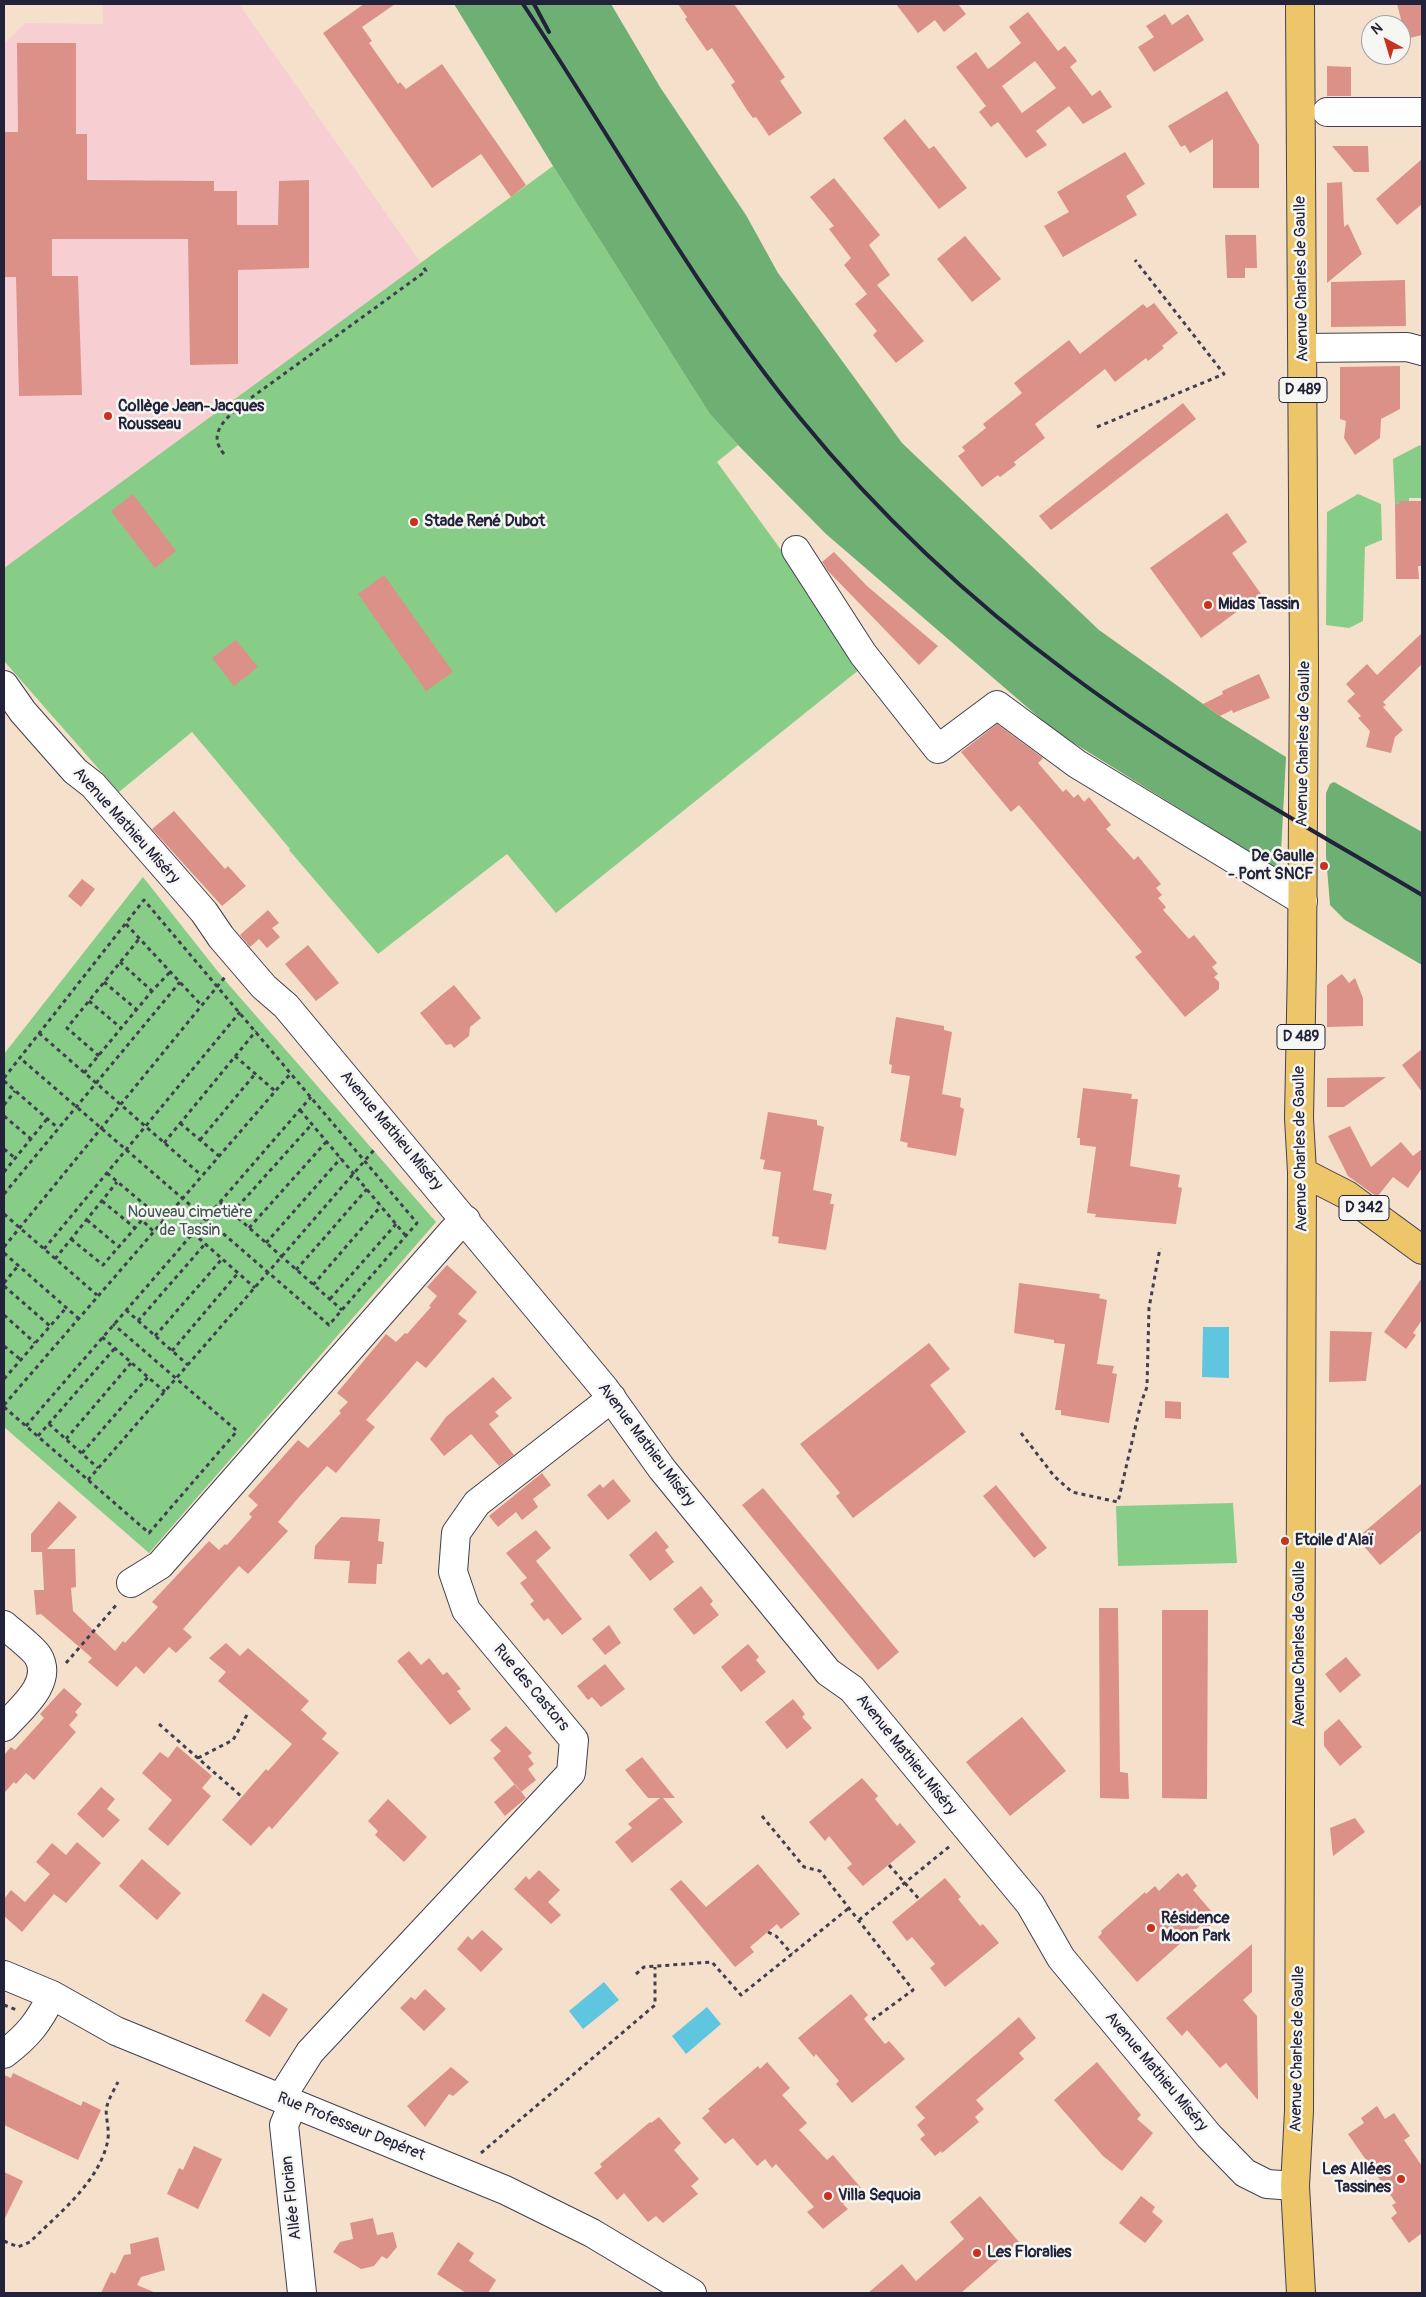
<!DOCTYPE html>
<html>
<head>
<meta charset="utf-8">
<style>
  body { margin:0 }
  #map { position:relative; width:1426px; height:2297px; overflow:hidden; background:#f5e1cb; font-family:Pangolin,sans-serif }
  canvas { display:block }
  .frame { position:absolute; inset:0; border:5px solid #22223b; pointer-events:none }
  .north { position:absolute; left:1361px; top:15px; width:50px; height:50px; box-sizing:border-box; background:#f6f6f2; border:1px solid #a1a1a9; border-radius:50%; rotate:321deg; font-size:14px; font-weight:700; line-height:20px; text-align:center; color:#22223b }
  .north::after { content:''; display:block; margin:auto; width:18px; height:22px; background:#c8321e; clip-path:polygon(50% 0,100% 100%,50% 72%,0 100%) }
</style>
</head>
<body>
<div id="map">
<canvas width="1426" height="2297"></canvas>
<div class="frame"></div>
<div class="north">N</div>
</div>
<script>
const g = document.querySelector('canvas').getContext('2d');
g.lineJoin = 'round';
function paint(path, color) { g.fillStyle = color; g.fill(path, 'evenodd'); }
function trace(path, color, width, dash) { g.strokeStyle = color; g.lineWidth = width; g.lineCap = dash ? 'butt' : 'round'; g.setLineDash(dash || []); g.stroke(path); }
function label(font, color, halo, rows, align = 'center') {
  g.font = font + ' Pangolin,sans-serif'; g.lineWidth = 5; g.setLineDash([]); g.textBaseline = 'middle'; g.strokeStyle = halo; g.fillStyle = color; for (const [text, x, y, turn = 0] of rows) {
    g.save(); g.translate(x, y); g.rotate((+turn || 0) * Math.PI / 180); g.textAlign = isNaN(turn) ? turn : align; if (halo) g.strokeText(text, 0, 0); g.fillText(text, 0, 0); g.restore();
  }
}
const built = new Path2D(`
  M103,4H239L421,263L4,568V44L25,23L103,24Z`);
const green = new Path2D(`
  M553,166L709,413L738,445L717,462L865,665L556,913L507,854L378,954L289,850L290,849L192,732L119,792L4,661V568Z
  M1420,445L1422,447V498H1409V501L1398,502L1399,504H1395L1393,459Z
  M1358,494L1381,504L1382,540L1365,547L1363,621L1349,628L1326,625L1327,512Z
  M143,877L223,978L436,1222L149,1553L4,1427V1054Z
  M1233,1503L1237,1563L1118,1566L1116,1506Z`);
const forest = new Path2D(`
  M454,4H611L660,87L746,215L778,273L902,443L1099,630L1220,716L1286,757L1280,871L1056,732L826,534L738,445L709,413L553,166Z
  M1334,782L1422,832V965L1345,920L1330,905L1326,856V793L1330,784Z`);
const water = new Path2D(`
  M1203,1327H1229V1378L1202,1377Z
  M604,1982L619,2000L583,2029L569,2011Z
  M707,2007L721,2024L686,2054L672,2036Z`);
const building = new Path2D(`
  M364,4H395L362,27L372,41L369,43L398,84L400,82L406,89L442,64L526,185L511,197L481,154L432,188L323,33Z
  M678,4H734L785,77L780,81L802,113L769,136L756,117L753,118L747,110L731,85L735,82L712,48L707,51L685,19L687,17Z
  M896,4H958L966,14L944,32L935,20L918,33Z
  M1397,4H1422V35L1406,39Z
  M1028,12L1058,51L1065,46L1077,61L1070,67L1092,96L1100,90L1112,107L1083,124L1069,106L1036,131L1047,145L1026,158L998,122L991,127L979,112L986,106L956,67L976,52L988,69L994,65L1021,43L1009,27ZM1035,61L1056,88L1022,113L1002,86Z
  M1165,14L1172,25L1188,14L1204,40L1154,72L1138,47L1154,37L1146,26Z
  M17,43H76V134H87V180L214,181V191H237V225H278L279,181L309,180V268L238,270V364L190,365L188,239H52V276H78L82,395L19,396L16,277H4V132H18Z
  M1327,66L1351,67V96H1327Z
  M1227,91L1259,145V188H1213V139L1190,153L1185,145L1181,147L1168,126Z
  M905,119L929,149L934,146L967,188L939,209L883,138Z
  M1332,146H1368L1369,172H1354Z
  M1125,152L1145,184L1126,196L1137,215L1063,257L1044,226L1069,212L1057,192Z
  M1422,159V204L1397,225L1376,199Z
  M834,178L880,235L869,245L890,275L877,285L924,341L896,363L873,335L877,331L855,304L867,294L844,265L851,258L829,229L834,226L810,197Z
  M1342,182L1344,227L1348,224L1362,254L1327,283V183Z
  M1225,235H1256L1257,268H1245V278H1227Z
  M965,236L1001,279L972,302L937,259Z
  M1405,280L1406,326L1331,327V282Z
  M1154,303L1178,333L1162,346L1164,348L1148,361L1146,358L1115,382L1105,369L1035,424L1045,438L1014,462L1016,465L1000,477L998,475L982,487L958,456L965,451L962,447L986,428L983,424L1022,393L1014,383L1069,340L1080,354L1143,304L1147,308Z
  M1400,366V409L1381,419L1380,438L1355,455L1344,438L1346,421L1340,419V367Z
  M1183,403L1196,419L1051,530L1039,516Z
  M133,494L176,551L155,568L111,511Z
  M1398,501H1422V566H1418L1419,579H1396L1395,504H1399Z
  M1227,513L1247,542L1232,553L1261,594L1201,638L1150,568Z
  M834,552L867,586L938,646L919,665L828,571L822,562Z
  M384,575L453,672L426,691L358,594Z
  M1422,633V664L1383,702L1386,705L1383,707L1403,730L1395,737L1391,753L1366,747L1370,731L1358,718L1361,716L1347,701L1355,694L1346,684L1367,664L1377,675Z
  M236,640L258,667L234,686L212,658Z
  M1259,674L1270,698L1233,713L1232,710L1220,716L1203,704L1223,694L1222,691Z
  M997,724L1043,758L1038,763L1063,792L1066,789L1074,798L1078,794L1084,802L1089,797L1111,825L1106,829L1134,860L1138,856L1161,884L1156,888L1162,895L1158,898L1166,907L1163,910L1189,939L1194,935L1217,963L1212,967L1218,974L1214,977L1219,982V989L1185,1017L1135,957L1142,952L1019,805L1011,812L961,752Z
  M174,811L225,869L228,866L246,886L222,906L152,829Z
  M82,879L95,889L81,907L68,896Z
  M268,910L279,923L272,928L280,937L267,948L259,939L250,947L240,935Z
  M308,945L339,983L316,1001L285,964Z
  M1342,974L1349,983L1355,978L1363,998V1026L1327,1027V985Z
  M454,985L481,1018L470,1027L469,1036L454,1048L451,1044L446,1045L420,1013Z
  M896,1017L944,1026V1030L952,1032L942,1094L961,1098L960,1107L964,1109L956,1156L907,1147L908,1143L900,1141L910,1076L891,1073L892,1065L889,1064Z
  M1422,1049V1092L1402,1065Z
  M1386,1077L1344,1107H1327V1078Z
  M1083,1088L1132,1094L1131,1099H1138L1130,1166L1180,1175L1178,1187L1182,1188L1176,1224L1095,1217L1096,1214L1087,1213L1096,1147L1080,1145V1138H1077Z
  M768,1112L817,1120V1125L824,1127L813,1190L832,1194L830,1204H834L826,1250L778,1243L779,1237L772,1236L781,1172L763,1169L765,1160L760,1159Z
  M1350,1126L1371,1167L1401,1142L1413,1156L1422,1149V1168L1408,1188L1393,1177L1377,1197L1348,1176L1328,1136Z
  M447,1265L477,1292L458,1314L467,1321L426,1368L417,1361L392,1390L366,1420L375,1427L336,1473L327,1466L299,1497L278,1522L288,1531L248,1574L239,1566L183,1629L192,1637L176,1653L169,1647L144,1674L136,1666L117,1687L88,1662L92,1658L41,1614L36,1615L34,1590H44L43,1570L42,1552H31V1534L59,1501L77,1517L47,1549H75L76,1587L71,1588L73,1611L115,1651L123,1641L125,1643L158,1607L152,1602L209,1541L219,1550L225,1544L227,1545L252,1517L249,1514L258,1505L248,1496L298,1440L308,1448L341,1413L339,1411L348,1402L337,1393L386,1334L396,1342L405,1333L407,1334L431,1307L429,1306L437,1296L427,1287Z
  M1422,1278V1320L1413,1333L1416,1335L1406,1349L1384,1332Z
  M1019,1283L1100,1294L1099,1298L1107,1300L1097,1364L1114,1366L1112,1373L1117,1374L1109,1423L1061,1415V1410H1055L1065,1344L1054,1343V1340L1014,1333Z
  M1330,1331L1372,1332L1366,1381L1329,1382Z
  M929,1343L950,1369L930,1385L966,1432L853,1518L836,1496L840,1493L800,1444Z
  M493,1377L512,1398L495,1412L499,1416L489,1424L514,1455L499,1466L471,1434L444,1456L430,1439L446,1417Z
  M1165,1401L1181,1402V1419L1165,1418Z
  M542,1473L551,1485L533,1499L538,1507L522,1520L516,1512L498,1527L489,1516Z
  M613,1479L631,1501L608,1520L587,1495L600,1484L603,1488Z
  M1422,1483V1530L1380,1565L1357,1538Z
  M996,1485L1047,1548L1034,1558L983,1496Z
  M763,1488L899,1652L878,1670L742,1505Z
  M341,1517L380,1519L378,1541L384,1542L382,1564H377L376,1584L348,1583L350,1561L314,1559L315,1546Z
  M536,1530L551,1548L536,1561L582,1619L562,1635L548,1618L544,1621L530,1604L534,1601L520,1583L527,1578L506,1553Z
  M656,1531L669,1547L665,1550L674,1562L650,1581L629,1555Z
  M701,1586L713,1601L710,1604L719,1615L694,1635L673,1609Z
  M1099,1608H1118L1120,1772L1128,1773L1129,1799L1100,1798Z
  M1162,1610H1208L1207,1799L1162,1798Z
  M609,1625L621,1643L605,1655L592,1639Z
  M226,1643L240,1656L248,1648L309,1701L301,1710L327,1733L322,1739L339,1753L272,1829L269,1826L251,1846L222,1820L266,1769L268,1771L292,1744L218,1681L226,1672L209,1658Z
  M748,1644L759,1657L756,1660L766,1672L741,1692L721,1667Z
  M409,1651L421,1665L429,1658L443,1675L447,1672L461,1689L457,1691L471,1709L450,1725L397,1661Z
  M1346,1657L1361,1675L1340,1693L1325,1674Z
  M605,1664L625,1689L601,1707L592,1697L588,1700L577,1686Z
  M64,1688L82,1704L75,1712L78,1715L69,1725L76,1732L34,1780L26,1773L16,1784L14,1782L4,1793V1755L11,1747L15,1750L44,1718L40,1714Z
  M793,1699L805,1714L802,1717L812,1728L787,1749L765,1722Z
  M1022,1717L1066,1771L1010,1816L966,1762Z
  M1339,1719L1362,1747L1340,1766L1324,1746V1732Z
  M506,1726L532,1753L528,1756L534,1764L528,1769L536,1780L521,1792L493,1758L501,1751L490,1740Z
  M177,1746L212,1776L202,1788L211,1796L168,1846L148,1829L172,1800L142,1773L160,1752L168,1758Z
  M642,1757L675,1798H663L683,1822L632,1863L615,1842L632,1828L628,1824L660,1798H648L625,1770Z
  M862,1778L878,1796L875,1799L897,1826L900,1823L916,1842L863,1886L847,1868L852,1864L829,1836L825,1841L809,1822Z
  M515,1784L526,1798L505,1816L494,1802Z
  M101,1787L115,1799L107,1809L120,1820L103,1838L77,1814Z
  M388,1799L427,1837L404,1862L375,1835L378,1831L368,1821Z
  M1355,1818L1365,1832L1333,1856L1330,1828Z
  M77,1842L101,1863L66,1903L54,1894L22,1932L4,1916V1899L11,1890L25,1902L50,1874L36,1862L52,1843L66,1855Z
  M142,1859L181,1893L157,1920L119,1886Z
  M758,1864L800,1914L781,1929L777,1924L750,1947L754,1952L735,1967L670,1889L681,1880L706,1907Z
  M539,1870L560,1890L548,1902L561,1915L551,1924L514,1889L526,1876L529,1880Z
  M1178,1873L1182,1877L1187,1873L1197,1886L1193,1890L1218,1919L1205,1930L1201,1925L1137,1982L1098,1937L1102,1933L1101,1931L1145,1892L1146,1894L1155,1886L1159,1891Z
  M945,1878L961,1897L958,1899L980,1926L983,1924L999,1943L945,1987L930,1968L935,1964L912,1937L907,1941L892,1922Z
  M482,1930L503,1949L481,1972L457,1949L468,1936L472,1940Z
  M1252,1944V1992L1243,2000L1257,2016L1258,2100L1226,2063L1220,2068L1187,2030L1182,2036L1166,2018Z
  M425,1989L446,2009L424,2031L400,2008L411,1997L415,2000Z
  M263,1993L288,2009L270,2037L245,2021Z
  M851,1994L868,2015L864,2019L885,2044L889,2041L905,2059L852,2103L836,2084L839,2081L816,2054L814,2057L798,2038Z
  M1019,2017L1036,2038L1019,2053L1024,2059L976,2100L984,2109L975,2117L979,2122L942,2153L941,2151L935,2156L920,2139L925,2135L917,2125L925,2118L915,2107Z
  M767,2062L790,2088L782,2095L807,2123L799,2130L827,2160L833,2155L861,2188L843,2204L848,2209L823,2229L807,2212L814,2207L776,2164L772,2168L765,2159L757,2166L733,2138L725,2144L702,2118L710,2111L708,2109L758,2066L760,2069Z
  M1097,2062L1141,2115L1137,2119L1153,2133L1122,2171L1103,2156L1054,2100Z
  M451,2067L469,2082L453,2096L449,2094L425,2127L407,2106Z
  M13,2073L81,2106L83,2101L101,2110L78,2160L4,2125V2075L11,2078Z
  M1377,2106L1385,2119L1394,2113L1410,2136L1404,2140L1422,2166V2233L1409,2243L1391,2218L1397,2213L1392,2205L1396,2203L1348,2134L1364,2123L1361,2118Z
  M659,2117L681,2143L674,2150L699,2179L691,2186L698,2194L663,2223L656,2216L648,2222L624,2193L617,2200L594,2173L602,2167L600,2164L650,2122L651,2123Z
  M194,2146L222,2159L198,2209L167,2194L179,2168L183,2170Z
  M4,2172L23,2181L4,2220Z
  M980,2196L1019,2242L961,2293H868L902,2264L916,2281L964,2239L950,2222Z
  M1141,2196L1155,2207L1152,2212L1163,2221L1145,2243L1119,2223Z
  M373,2218L377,2235L393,2232L397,2247L387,2259L382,2256L374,2266L361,2269L333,2252L340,2242L353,2239L350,2223Z
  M158,2237L165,2270L141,2277L137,2285L156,2293H101L111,2272L115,2274L124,2255L131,2254L130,2244Z
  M458,2242L474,2253L469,2261L496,2280L488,2293H466L437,2274Z`);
const path = new Path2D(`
  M1097,427L1224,374L1135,260
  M224,454C208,435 223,422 237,408L426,271L422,265
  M126,924L202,1006
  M120,962L152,991
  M104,982L136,1009
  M89,1001L121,1028
  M39,1033L201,1175
  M99,1056L67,1028L139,939
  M235,1056L275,1091
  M84,1073L152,991L170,972
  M4,1078L144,900L417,1223L329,1325L20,1058
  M4,1081L58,1128
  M4,1105L15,1091
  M300,1110L406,1236
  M4,1116L31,1139
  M180,1123L219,1156
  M200,1140L255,1074
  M164,1143L256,1031
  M4,1149L15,1158
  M4,1172L47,1119
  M107,1173L163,1220
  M4,1194L180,982
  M102,1201L135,1228
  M220,1202L342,1310
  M232,1213L312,1124
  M4,1214L97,1295
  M87,1220L119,1247
  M249,1228L327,1141
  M193,1233L255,1288
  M71,1239L103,1265L142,1220L153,1231
  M266,1243L341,1158
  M4,1247L225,977
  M44,1249L240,1012
  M4,1253L78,1318
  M55,1259L117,1182
  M296,1270L367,1189
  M4,1283L18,1266
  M313,1285L381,1206
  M4,1286L50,1326
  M330,1299L396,1224
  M126,1310L188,1365
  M4,1315L35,1343
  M138,1321L205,1244
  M155,1336L222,1259
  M102,1337L165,1392
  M4,1346L21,1360
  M172,1351L238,1273
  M4,1379L66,1308
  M4,1405L291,1073
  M4,1407L149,1533L237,1431L113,1324
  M49,1424L98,1468
  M26,1426L311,1097
  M1021,1433L1054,1476L1072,1492L1118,1502L1141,1403L1147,1387L1149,1308L1160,1248
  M38,1436L115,1348
  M66,1439L131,1363
  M82,1453L148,1377
  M88,1480L374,1150
  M66,1663L118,1603
  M159,1724L241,1796
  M198,1758L233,1740L248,1713
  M762,1816L804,1867L820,1871L913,1990L872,2020
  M889,1865L919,1899
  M859,1920L950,1846
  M768,1932L776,1936L792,1954
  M636,1974L644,1967L712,1962L741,1995L849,1908
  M4,2005L17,2010
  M481,2153L655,2005V1967
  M4,2241L18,2247L30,2242C58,2214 97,2184 107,2144C111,2130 104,2115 107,2106C109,2098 114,2090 118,2082`);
const minor = new Path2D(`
  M1327,112H1422
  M1303,348L1407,347L1422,351
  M796,550L863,654L938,749L997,705L1077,764L1303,901
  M4,685L23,712L75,771L93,785L204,912L221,937L264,987L286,1006L604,1388L662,1469L828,1672L852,1689L1030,1904L1061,1958L1209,2136L1245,2173L1267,2184L1295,2186
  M131,1583L160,1565L453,1231L466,1220
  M4,1625C13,1633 32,1647 38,1656C54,1683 20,1709 4,1727
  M4,1975L52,1995L116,2031L505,2190L592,2233L692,2293
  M4,2054C28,2036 39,2022 52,1995
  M281,2098L310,2052L571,1773L574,1740L466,1610L453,1572L456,1533L477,1503L612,1398
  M293,2104L284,2125L302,2293`);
const major = new Path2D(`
  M1300,4L1304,667L1302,963L1299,1118L1302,1172L1299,2111L1295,2186L1301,2293
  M1302,1172L1347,1195L1422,1250`);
const rail = new Path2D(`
  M523,4C615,142 694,289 800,418C879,515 971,601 1071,675C1182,758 1304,825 1422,895
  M534,4L549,32`);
const markers = [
  [108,416,5,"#c8321e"],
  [414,522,5,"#c8321e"],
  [1208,605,5,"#c8321e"],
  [1324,866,5,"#c8321e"],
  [1285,1541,5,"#c8321e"],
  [1151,1928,5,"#c8321e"],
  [1401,2179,5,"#c8321e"],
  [828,2196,5,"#c8321e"],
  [977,2253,5,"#c8321e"]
];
const shields = [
  [1303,390,48],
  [1301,1037,48],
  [1364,1208,50]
];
const shieldNames = [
  ["D 489",1303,390],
  ["D 489",1301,1037],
  ["D 342",1364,1208]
];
const streetNames = [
  ["Avenue Charles de Gaulle",1302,279,-91],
  ["Avenue Charles de Gaulle",1304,744,-89],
  ["Avenue Mathieu Miséry",126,826,48],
  ["Avenue Mathieu Miséry",391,1131,50],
  ["Avenue Charles de Gaulle",1301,1149,-91],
  ["Avenue Mathieu Miséry",646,1445,53],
  ["Avenue Charles de Gaulle",1300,1644,-90],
  ["Rue des Castors",531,1688,50],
  ["Avenue Mathieu Miséry",906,1755,51],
  ["Avenue Charles de Gaulle",1298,2049,-89],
  ["Avenue Mathieu Miséry",1156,2072,50],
  ["Rue Professeur Depéret",351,2127,22],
  ["Allée Florian",292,2198,-96]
];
const poiNames = [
  ["Collège Jean-Jacques",118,407],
  ["Rousseau",118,425],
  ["Stade René Dubot",424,522],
  ["Midas Tassin",1218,605],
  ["De Gaulle",1314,857,"right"],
  ["- Pont SNCF",1314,875,"right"],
  ["Etoile d'Alaï",1295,1541],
  ["Résidence",1161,1919],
  ["Moon Park",1161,1937],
  ["Les Allées",1391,2170,"right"],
  ["Tassines",1391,2188,"right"],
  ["Villa Sequoia",838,2196],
  ["Les Floralies",987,2253]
];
const parkNames = [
  ["Nouveau cimetière",190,1213],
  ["de Tassin",190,1231]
];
paint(built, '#f7cfd3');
paint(green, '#88cd87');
paint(forest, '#6eb074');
paint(water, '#60c5de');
paint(building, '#db9088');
trace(minor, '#423f51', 30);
trace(major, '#423f51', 30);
trace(path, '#423f51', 3, [4, 4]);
trace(minor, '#fff', 28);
trace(major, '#ecc669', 28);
trace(rail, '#22223b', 4);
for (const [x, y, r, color] of markers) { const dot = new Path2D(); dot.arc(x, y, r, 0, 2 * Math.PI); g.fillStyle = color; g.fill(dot); trace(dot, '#f6f6f2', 2); }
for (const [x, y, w] of shields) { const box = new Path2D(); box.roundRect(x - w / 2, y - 12.5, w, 25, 4); g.fillStyle = '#f6f6f2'; g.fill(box); trace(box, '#22223b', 1); }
label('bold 15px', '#22223b', null, shieldNames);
label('16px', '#22223b', '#f6f6f2', streetNames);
label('bold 16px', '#22223b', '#f6f6f2', poiNames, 'left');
label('16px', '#415552', '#f6f6f2', parkNames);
</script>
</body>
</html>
